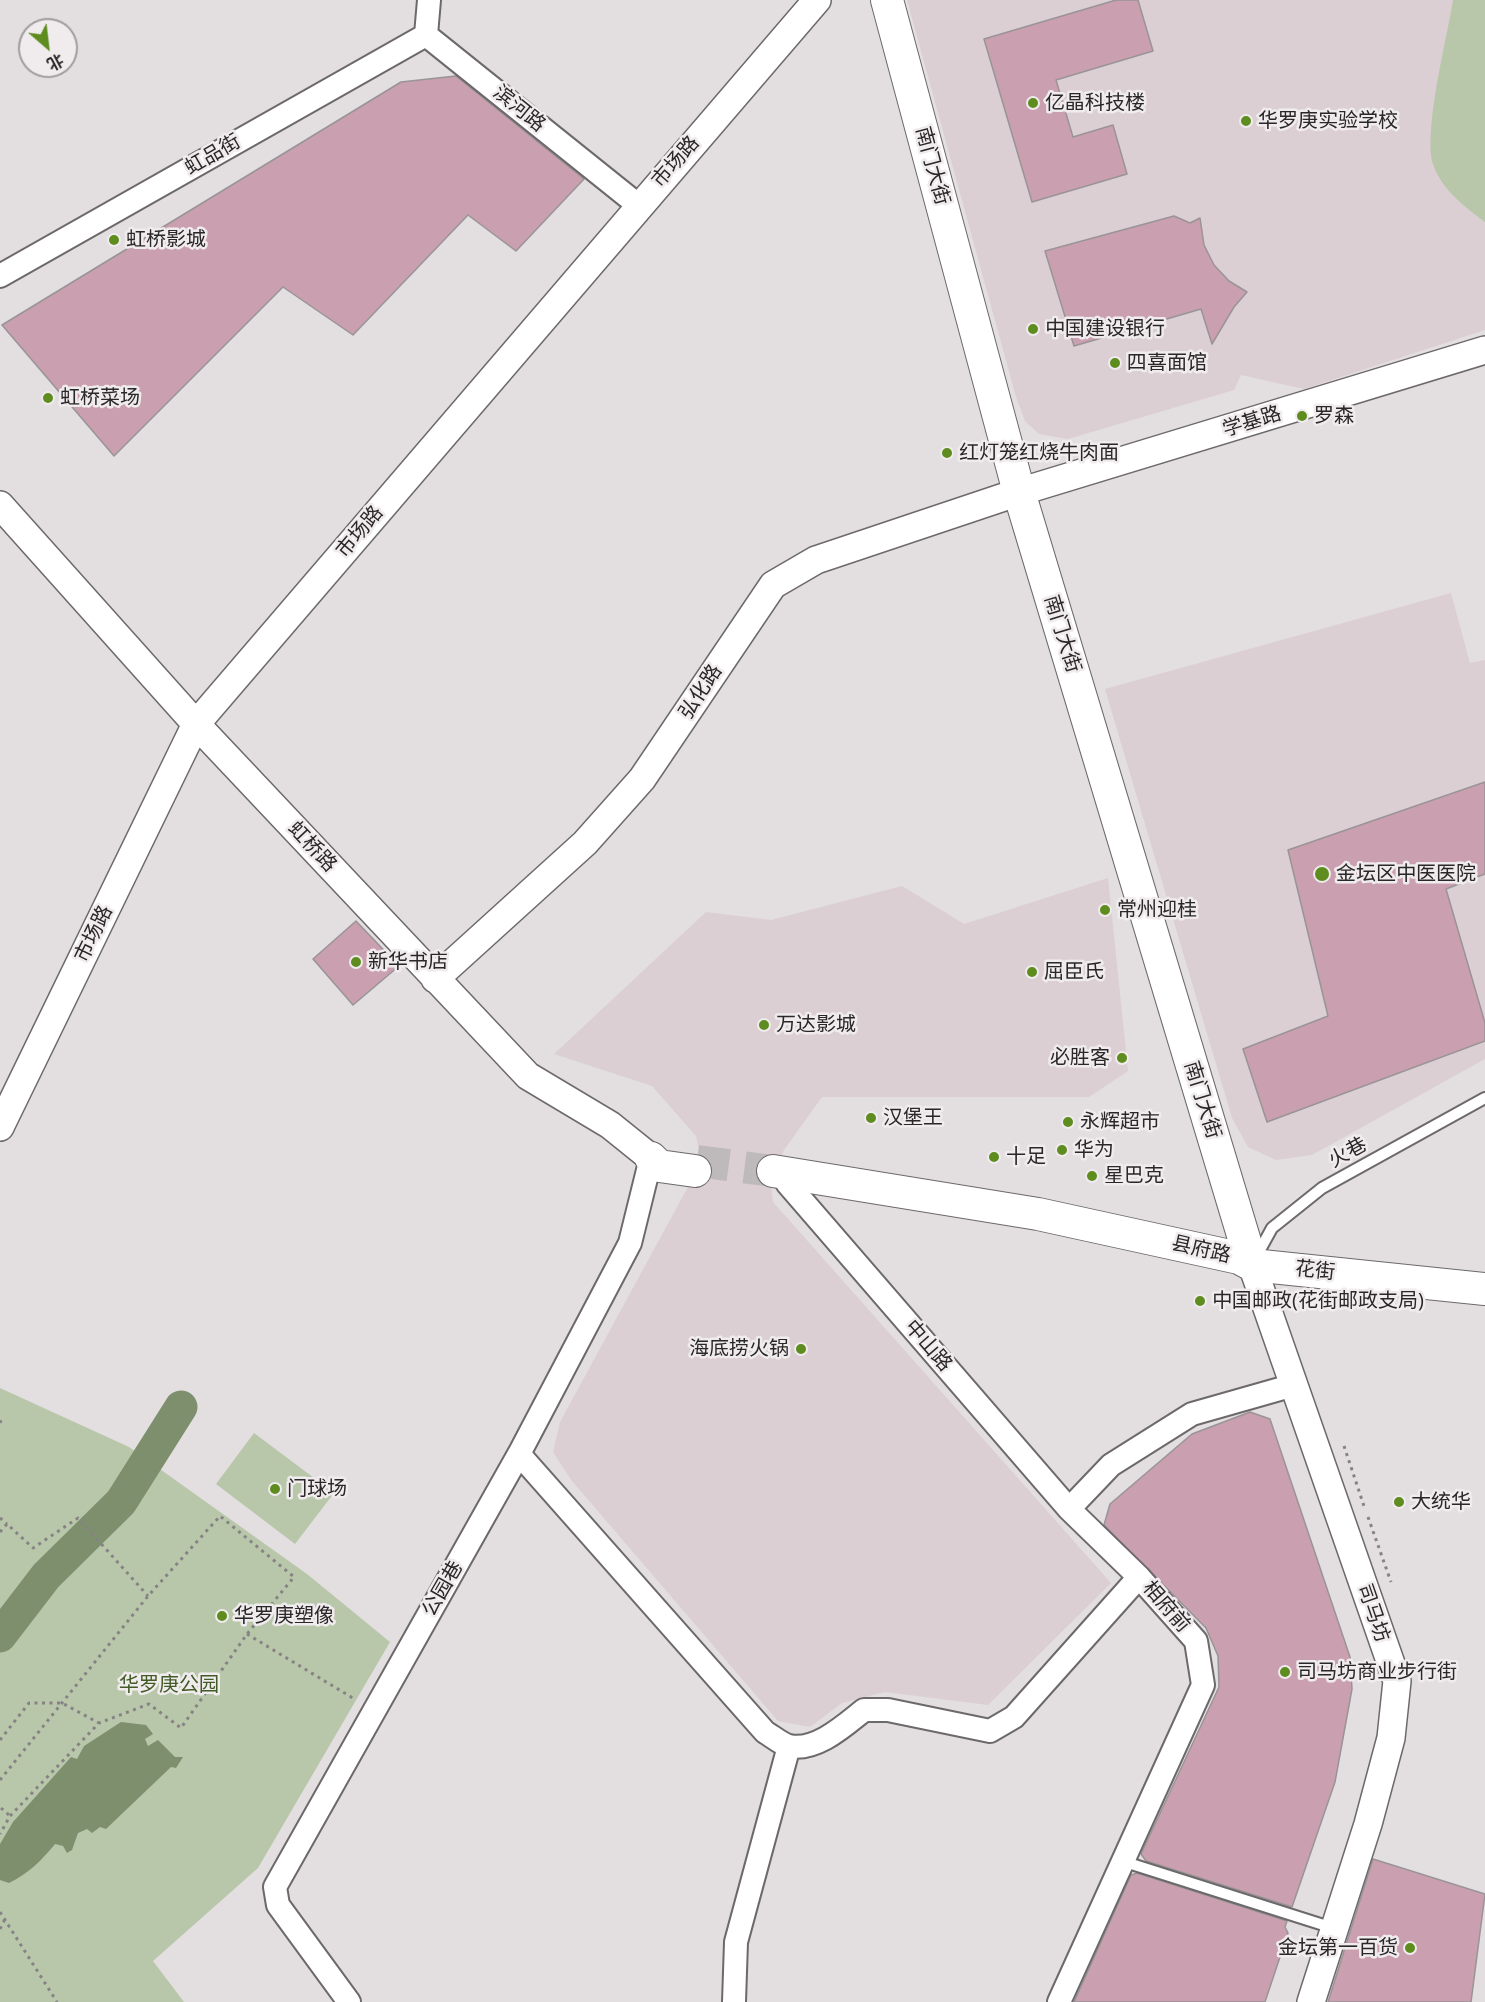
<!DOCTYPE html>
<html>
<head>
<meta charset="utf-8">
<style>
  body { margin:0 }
  #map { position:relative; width:1485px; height:2002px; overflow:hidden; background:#e3dee0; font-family:"Open Sans","Noto Sans SC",sans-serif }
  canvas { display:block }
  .north { position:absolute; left:18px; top:18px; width:60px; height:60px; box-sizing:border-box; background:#f0ebed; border:2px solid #a09d9e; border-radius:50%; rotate:152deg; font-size:16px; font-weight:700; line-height:24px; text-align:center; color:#292728 }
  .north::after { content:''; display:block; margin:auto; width:21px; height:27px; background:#5e8c1f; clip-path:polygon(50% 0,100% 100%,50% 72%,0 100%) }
</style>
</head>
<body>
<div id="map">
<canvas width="1485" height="2002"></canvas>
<div class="north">北</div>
</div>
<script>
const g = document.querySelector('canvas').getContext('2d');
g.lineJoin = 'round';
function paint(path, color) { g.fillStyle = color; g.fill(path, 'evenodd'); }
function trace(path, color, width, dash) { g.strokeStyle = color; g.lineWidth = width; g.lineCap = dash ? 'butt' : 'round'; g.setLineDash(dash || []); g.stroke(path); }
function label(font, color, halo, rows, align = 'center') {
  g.font = font + ' "Open Sans","Noto Sans SC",sans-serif'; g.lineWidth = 5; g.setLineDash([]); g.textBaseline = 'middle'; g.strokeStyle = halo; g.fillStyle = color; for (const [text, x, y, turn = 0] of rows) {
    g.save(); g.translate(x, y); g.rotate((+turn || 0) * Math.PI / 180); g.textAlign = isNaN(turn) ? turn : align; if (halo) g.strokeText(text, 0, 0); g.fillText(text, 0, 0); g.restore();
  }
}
const built = new Path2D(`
  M907,0H1485V330L1304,389L1241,375L1234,390L1068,439L1039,434L1025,421L1016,397Z
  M1451,593L1470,663L1485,660V1059L1312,1155L1276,1160L1248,1147L1232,1118L1105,689Z
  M1108,878L1128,1071L1089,1097H822L784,1150L770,1180L773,1202L1111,1583L988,1705L885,1692L842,1703L810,1727L778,1721L572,1481L553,1452L560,1422L695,1174L699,1150L696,1136L652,1086L554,1054L706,912L771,920L902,886L964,924Z`);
const green = new Path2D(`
  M1453,0H1485V222C1465,207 1441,189 1433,164C1423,131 1447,38 1453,0Z
  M0,1388L129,1447L307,1574L390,1642L258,1868L153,1961L184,2002H0Z
  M254,1433L334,1493L295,1544L216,1484Z`);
const water = new Path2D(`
  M121,1722L146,1725L153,1734L145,1739L148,1746L158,1740L175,1757H183L176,1768L171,1767L106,1829L100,1827L92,1833L87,1829L78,1833L72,1850L67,1853L63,1846L55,1844C41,1861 29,1873 9,1883L0,1880V1844L13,1822L71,1757L77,1759L84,1746Z`);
const river = new Path2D(`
  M0,1636L46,1576L121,1502L181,1407`);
const building = new Path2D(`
  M1116,0H1138L1153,51L1056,80L1073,137L1113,125L1127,174L1032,202L984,39Z
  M456,76L584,179L516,251L468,215L353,335L283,287L114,456L2,325L401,82Z
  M1174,216L1190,223L1200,218L1204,245L1214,265L1229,281L1247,292L1234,307L1212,344L1201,309L1074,346L1045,251Z
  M1485,782V874L1446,889L1485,1023V1041L1267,1122L1243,1049L1328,1016L1288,850Z
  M356,921L399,966L353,1005L313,959Z
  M1250,1412L1270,1419L1350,1657L1352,1689L1335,1782L1292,1907L1146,1861L1141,1854L1219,1687L1218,1656L1206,1628L1104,1525L1110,1504L1192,1434Z
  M1373,1859L1485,1894L1471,2002H1328Z
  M1137,1873L1287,1921L1285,1927L1288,1933L1265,2002H1074L1131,1875Z`);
const secondaryTunnel = new Path2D(`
  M697,1161L773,1171`);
const path = new Path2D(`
  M0,1423L1,1420
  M1344,1446L1364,1506
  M1368,1517L1391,1582
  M0,1518L7,1524
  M0,1532L7,1524L33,1548L78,1518L148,1596
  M247,1634L356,1700
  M0,1740L29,1703H62L99,1723
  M0,1780L148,1596L220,1516L294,1577L247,1634L181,1728L149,1704L99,1723L10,1816L0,1834
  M1,1808L10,1816
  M0,1912L57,2002
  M0,1929L5,1919`);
const service = new Path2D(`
  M1256,1257L1272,1228L1322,1188L1485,1098
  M1122,1861L1333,1928`);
const minor = new Path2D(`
  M429,0L426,35L638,205
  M0,276L426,35
  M787,1183L1069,1509
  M519,1454L765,1732C772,1736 781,1744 789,1746C816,1752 845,1725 864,1710H888L990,1731L1014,1717L1139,1577
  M349,2002L278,1905L275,1887L519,1454L630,1243L651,1158
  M734,2002L736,1942L789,1746
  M1059,2002L1203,1685L1196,1641L1139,1577L1069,1509L1111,1465L1192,1414L1294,1385`);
const tertiary = new Path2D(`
  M0,505L196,724L528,1076L610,1125L651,1158
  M435,979L585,843L642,779L773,585L816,560L1019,492L1485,350
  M0,1127L196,724L817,0
  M1252,1265L1397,1681L1391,1738L1368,1824L1311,2002`);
const secondary = new Path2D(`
  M887,0L1019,492L1252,1265
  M651,1158L659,1166L695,1171
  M773,1171L1038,1214L1239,1258L1252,1265L1485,1289`);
const markers = [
  [1033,103,6,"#5e8c1f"],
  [1246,121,6,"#5e8c1f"],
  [114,240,6,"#5e8c1f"],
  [1033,329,6,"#5e8c1f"],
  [1115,363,6,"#5e8c1f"],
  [48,398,6,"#5e8c1f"],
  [1302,416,6,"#5e8c1f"],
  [947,453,6,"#5e8c1f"],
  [1322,874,8,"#5e8c1f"],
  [1105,910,6,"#5e8c1f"],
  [356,962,6,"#5e8c1f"],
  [1032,972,6,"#5e8c1f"],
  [764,1025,6,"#5e8c1f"],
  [1122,1058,6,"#5e8c1f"],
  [871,1118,6,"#5e8c1f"],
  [1068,1122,6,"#5e8c1f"],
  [1062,1150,6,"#5e8c1f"],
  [994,1157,6,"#5e8c1f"],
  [1092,1176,6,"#5e8c1f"],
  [1200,1301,6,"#5e8c1f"],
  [801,1349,6,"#5e8c1f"],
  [275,1489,6,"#5e8c1f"],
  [1399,1502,6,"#5e8c1f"],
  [222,1616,6,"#5e8c1f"],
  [1285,1672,6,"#5e8c1f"],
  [1410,1948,6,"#5e8c1f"]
];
const poiNames = [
  ["亿晶科技楼",1045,103],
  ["华罗庚实验学校",1258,121],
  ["虹桥影城",126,240],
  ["中国建设银行",1045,329],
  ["四喜面馆",1127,363],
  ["虹桥菜场",60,398],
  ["罗森",1314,416],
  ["红灯笼红烧牛肉面",959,453],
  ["金坛区中医医院",1336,874],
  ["常州迎桂",1117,910],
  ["新华书店",368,962],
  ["屈臣氏",1044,972],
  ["万达影城",776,1025],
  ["必胜客",1110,1058,"right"],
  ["汉堡王",883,1118],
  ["永辉超市",1080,1122],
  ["华为",1074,1150],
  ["十足",1006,1157],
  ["星巴克",1104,1176],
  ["中国邮政(花街邮政支局)",1212,1301],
  ["海底捞火锅",789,1349,"right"],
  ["门球场",287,1489],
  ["大统华",1411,1502],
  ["华罗庚塑像",234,1616],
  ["司马坊商业步行街",1297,1672],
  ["金坛第一百货",1398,1948,"right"]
];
const streetNames = [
  ["滨河路",519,109,39],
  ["虹品街",213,155,-30],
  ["市场路",676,162,-49],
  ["南门大街",932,166,75],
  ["学基路",1252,422,-17],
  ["市场路",360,532,-50],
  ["南门大街",1062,634,73],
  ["弘化路",701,692,-57],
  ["虹桥路",312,847,47],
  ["市场路",94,934,-64],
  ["南门大街",1202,1100,73],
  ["火巷",1348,1153,-29],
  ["县府路",1201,1250,13],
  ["花街",1315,1271,6],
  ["中山路",928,1346,49],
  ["公园巷",443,1589,-60],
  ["相府前",1166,1607,49],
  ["司马坊",1373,1613,71]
];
const parkNames = [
  ["华罗庚公园",169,1685]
];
paint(built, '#dbcfd4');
paint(green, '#b8c7aa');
paint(water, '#7d8f6d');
trace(river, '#7d8f6d', 33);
paint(building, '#ca9fb0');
trace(building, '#999496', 1.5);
trace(secondaryTunnel, '#beb9bb', 32, [32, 16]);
trace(service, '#6d696a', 14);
trace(minor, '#6d696a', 26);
trace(tertiary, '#6d696a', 30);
trace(secondary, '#6d696a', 34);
trace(path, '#878385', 3, [3, 4.5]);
trace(service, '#fff', 10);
trace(minor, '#fff', 22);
trace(tertiary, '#fff', 27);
trace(secondary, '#fff', 32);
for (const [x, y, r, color] of markers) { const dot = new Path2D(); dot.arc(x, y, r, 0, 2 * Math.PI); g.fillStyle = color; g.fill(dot); trace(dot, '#f0ebed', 2); }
label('20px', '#292728', '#f0ebed', poiNames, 'left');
label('20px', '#292728', '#f0ebed', streetNames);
label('20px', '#435c27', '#f0ebed', parkNames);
</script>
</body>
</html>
